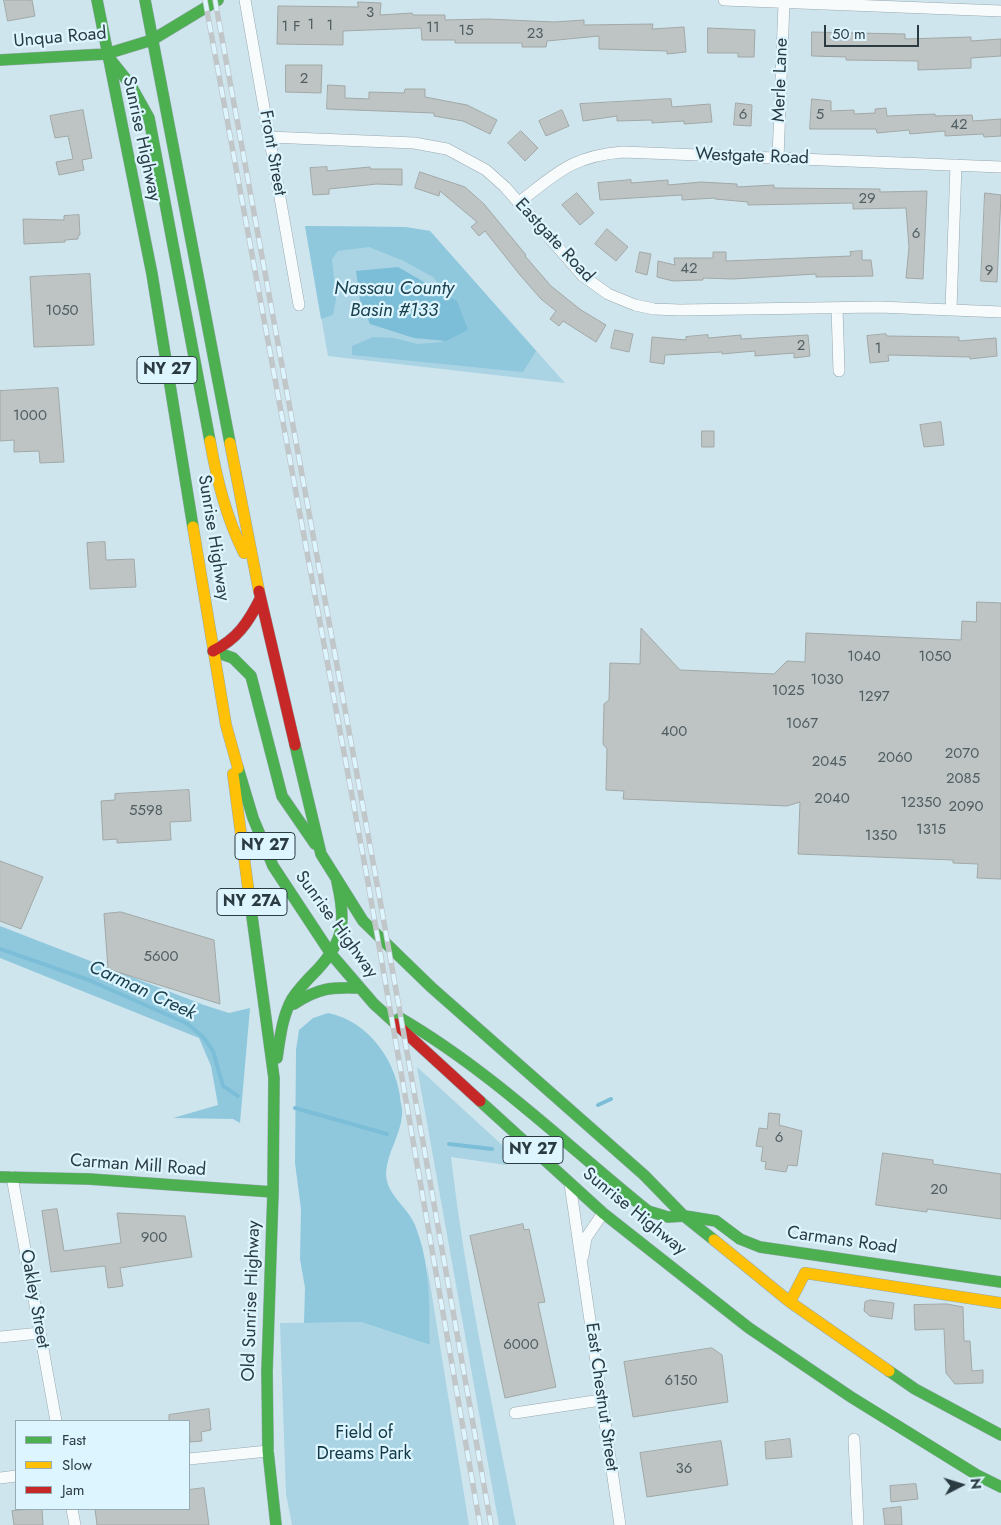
<!DOCTYPE html>
<html>
<head>
<meta charset="utf-8">
<style>
  body { margin:0 }
  #map { position:relative; width:1001px; height:1525px; overflow:hidden; background:#cfe5ee; font-family:Jost,sans-serif }
  canvas { display:block }
  .legend { position:absolute; left:15px; top:1420px; width:175px; height:90px; box-sizing:border-box; background:#ddf5ff; border:1px solid #96abb3; margin:0; padding:6px 9px; list-style:none; font-size:15px; color:#2b3b42 }
  .legend li { display:flex; align-items:center; gap:10px; height:25px }
  .legend b { width:25px; border:1px solid #96abb3 }
  .north { position:absolute; left:936px; top:1460px; width:50px; height:50px; -webkit-text-stroke:4px #ddf5ff; paint-order:stroke; rotate:85deg; font-size:14px; font-weight:700; line-height:20px; text-align:center; color:#2b3b42 }
  .north::after { content:''; display:block; margin:auto; width:18px; height:22px; background:#2b3b42; clip-path:polygon(50% 0,100% 100%,50% 72%,0 100%) }
  .scale { position:absolute; left:824px; top:25px; width:95px; height:22px; box-sizing:border-box; border:2px solid #2b3b42; border-top:0; padding-left:6px; font-size:15px; line-height:18px; white-space:nowrap; color:#2b3b42; -webkit-text-stroke:4px #ddf5ff; paint-order:stroke }
</style>
</head>
<body>
<div id="map">
<canvas width="1001" height="1525"></canvas>
<ul class="legend">
<li><b style="height:6px;background:#4caf50"></b>Fast</li>
<li><b style="height:6px;background:#ffc107"></b>Slow</li>
<li><b style="height:6px;background:#c62828"></b>Jam</li>
</ul>
<div class="north">N</div>
<div class="scale">50 m</div>
</div>
<script>
const g = document.querySelector('canvas').getContext('2d');
g.lineJoin = 'round';
function paint(path, color) { g.fillStyle = color; g.fill(path, 'evenodd'); }
function trace(path, color, width, dash) { g.strokeStyle = color; g.lineWidth = width; g.lineCap = dash ? 'butt' : 'round'; g.setLineDash(dash || []); g.stroke(path); }
function label(font, color, halo, rows, align = 'center') {
  g.font = font + ' Jost,sans-serif'; g.lineWidth = 4.5; g.setLineDash([]); g.textBaseline = 'middle'; g.strokeStyle = halo; g.fillStyle = color; for (const [text, x, y, turn = 0] of rows) {
    g.save(); g.translate(x, y); g.rotate((+turn || 0) * Math.PI / 180); g.textAlign = isNaN(turn) ? turn : align; if (halo) g.strokeText(text, 0, 0); g.fillText(text, 0, 0); g.restore();
  }
}
const green = new Path2D(`
  M305,226L405,227L430,231L565,383L328,356Z
  M417,1067L512,1154L506,1165L451,1157C465,1280 492,1403 516,1525H499Z
  M427,1265L469,1525H292L286,1494L280,1323L361,1322L430,1345Z`);
const forest = new Path2D(`
  M305,226L405,227L430,231L536,351L523,372L352,355V346L373,337L394,338L418,344L442,342L462,322L452,298L433,277L404,261L369,247L338,251L332,259L336,299L333,315L321,319Z
  M0,926L204,1005L229,1013L250,1008L240,1123L233,1119L173,1118L218,1105L211,1066L199,1038L0,958Z
  M328,1013C367,1021 394,1057 400,1096C400,1102 403,1109 402,1115C401,1134 387,1153 386,1173C386,1195 408,1207 415,1225C431,1266 429,1302 430,1345L361,1322L304,1323L305,1288L300,1259L301,1209L295,1163L296,1050L299,1030L313,1018Z`);
const water = new Path2D(`
  M398,267L457,301L468,330L446,341L414,338L370,324L360,300L356,271Z`);
const stream = new Path2D(`
  M0,949L89,980L188,1024L204,1038L213,1051L223,1086L238,1096
  M598,1105L611,1099
  M295,1108L387,1134
  M449,1144L492,1149`);
const building = new Path2D(`
  M4,0H32L35,16L8,21Z
  M358,2L381,3L380,15L412,13L413,15H445V20L488,19L554,22L584,20V25L653,24L652,29L684,27L686,52L667,54V51L599,49V36L547,41L546,47H522V43H455V40H422L421,28L343,31V45L277,44L278,6L358,7Z
  M708,28L755,30L754,57H738V53H708Z
  M812,32L905,34V39L971,37V41L1001,39V56L971,58V68L918,70V61L846,60V57L812,56Z
  M286,65H322L321,93L286,92Z
  M328,85L345,86V98L369,99V92L404,93L405,89H425V97L467,105L497,120L490,134L463,121L434,116V113L327,109Z
  M671,99L672,107L710,104L712,122L684,124V121L652,123V120L617,121V116L583,121L580,104Z
  M812,99L831,101V111L854,110V114L875,113V109L886,108L887,116L935,114V116L972,115L973,121L1001,119V136L984,137L983,134L945,136V131L910,134L909,130L877,133L876,129H810Z
  M736,103L752,105L751,126L734,125Z
  M83,110L92,158L82,160L84,170L59,175L56,162L73,159L68,136L55,138L50,116Z
  M562,110L569,126L546,136L539,121Z
  M521,131L538,148L525,161L508,143Z
  M327,167V171L370,167V169H402V185L377,184L329,189V194L313,195L310,168Z
  M420,172L465,187L484,204L526,255L525,256L551,286L581,310L606,325L596,342L563,321L559,326L550,319L556,311L541,299L520,275L485,231L479,236L471,227L477,222L440,191L439,196L415,188Z
  M631,180V183L668,180V185L701,182L737,184V187L774,185V188L880,189V192L927,191L923,279L906,278L909,247L906,208L853,209V203L748,205V202L715,199V198L682,200V195L600,200L598,183Z
  M577,193L594,213L580,225L562,205Z
  M985,193L1001,195L997,282L981,281Z
  M79,215L80,235L78,236V239L65,240V242L24,244L23,219L64,220V216Z
  M607,229L628,247L616,261L595,244Z
  M862,251V260H871L873,276L816,277V274L733,279L703,278V280L673,281L657,277L658,261L675,265L674,258H713V252H726V261L851,256L850,252Z
  M640,252L651,254L647,275L636,272Z
  M90,274L94,345L34,347L30,277Z
  M615,330L633,334L629,352L611,348Z
  M886,334L887,336L959,337V341L996,338L997,356L970,359V357L888,355L889,361L870,363L867,336Z
  M708,335V338L741,335V339L808,335L810,356L794,358V353L755,356V351L722,354V352L665,355L664,364L650,362L652,337L686,340V337Z
  M58,388L64,462L40,463L39,451L14,452V440L0,441V391Z
  M941,422L944,445L924,447L920,425Z
  M702,431H714V447H702Z
  M105,542L106,560L134,559L136,587L90,589L87,543Z
  M977,602L1001,603V879L977,878L978,864L953,863V860L798,854L800,802L787,806L623,799L624,791L606,790L607,749L603,744L604,704L609,700L610,663L640,664L641,628L680,670L774,674L787,661L805,662L806,633L961,640L962,621L976,622Z
  M189,790L191,821L170,822L171,840L117,843V839L103,840L101,801L115,800V794Z
  M0,861L43,877L21,929L0,921Z
  M121,912L214,940L220,1004L108,969L104,914Z
  M769,1113L780,1114L779,1125L802,1131L797,1166L788,1165L786,1172L765,1169L766,1162L761,1161L763,1147L756,1146L759,1128L767,1129Z
  M883,1153L933,1160V1164L1001,1174V1219L927,1209V1212L876,1205Z
  M57,1209L64,1251L121,1243L117,1213L185,1216L192,1257L120,1268L123,1286L108,1288L105,1266L51,1272L42,1211Z
  M523,1224L524,1230L529,1229L545,1302L538,1303L556,1387L505,1398L470,1236Z
  M870,1300L894,1303L892,1319L870,1316L864,1311L865,1302Z
  M947,1304L963,1307L964,1341H970L972,1371L983,1370V1383L955,1384L946,1373L944,1329L915,1330L914,1305Z
  M712,1348L722,1355L728,1402L633,1417L624,1362Z
  M209,1409L211,1430L201,1432L202,1441L190,1442L189,1421H169V1415Z
  M790,1439L792,1457L766,1459L765,1442Z
  M721,1441L728,1485L647,1497L640,1453Z
  M916,1484L918,1499L891,1502L890,1486Z
  M204,1488L209,1525H97L95,1509H189V1490Z
  M901,1507L902,1525H885L883,1509Z
  M42,1509L43,1525H14L12,1511Z`);
const street = new Path2D(`
  M245,0L299,305
  M724,0L1001,11
  M269,137L414,143L447,149L486,170L505,187L583,276L608,294L635,305L654,309L680,310L879,307L1001,312
  M778,158L784,3
  M518,203C557,173 572,156 623,152L1001,167
  M837,308L839,371
  M951,309L956,165
  M12,1177L56,1421
  M570,1184L620,1525
  M583,1256L586,1238L603,1213
  M0,1337L40,1333
  M515,1413L601,1400
  M854,1439L858,1525
  M189,1459L268,1451
  M0,1478L16,1476
  M72,1509L75,1525`);
const fast = new Path2D(`
  M97,0L152,274L193,527
  M145,0L230,443
  M106,54L130,84L149,118L210,441
  M0,60L106,54L152,40L218,0
  M213,651L233,658L251,676L282,796L315,844
  M295,745L321,854L363,921L431,987L644,1175L684,1216L714,1240
  M238,768L253,818L273,866L331,954L374,1004L396,1024
  M294,1004C318,988 331,987 359,988
  M400,1018C491,1071 566,1145 648,1211L668,1217L684,1216
  M277,1058C280,1038 282,1017 292,999C299,988 308,979 317,970C345,940 346,921 337,882
  M480,1101L603,1213L749,1328L851,1397L977,1475L1001,1487
  M0,1177L89,1179L273,1192L274,1078L248,887
  M273,1192L267,1371L268,1451L276,1525
  M685,1216L716,1221L740,1239L760,1247L1001,1282
  M889,1371L915,1389L1001,1435`);
const slow = new Path2D(`
  M210,441C217,480 226,517 244,553
  M230,443L259,591
  M193,527L226,725L238,768
  M233,774L248,887
  M714,1240L790,1302L889,1371
  M790,1302L805,1273L1001,1303`);
const jam = new Path2D(`
  M259,591L295,745
  M213,651C237,639 248,623 260,599
  M396,1024L480,1101`);
const rail = new Path2D(`
  M205,0L367,877L480,1525
  M215,0L380,900L491,1525`);
const numberNames = [
  ["3",370,13],
  ["1",311,25],
  ["1",330,26],
  ["1 F",291,27],
  ["11",433,28],
  ["15",466,31],
  ["23",535,34],
  ["2",304,79],
  ["6",743,115],
  ["5",820,115],
  ["42",959,125],
  ["29",867,199],
  ["6",916,234],
  ["42",689,269],
  ["9",989,271],
  ["1050",62,311],
  ["2",801,346],
  ["1",878,349],
  ["1000",30,416],
  ["1040",864,657],
  ["1050",935,657],
  ["1030",827,680],
  ["1025",788,691],
  ["1297",874,697],
  ["1067",802,724],
  ["400",674,732],
  ["2070",962,754],
  ["2060",895,758],
  ["2045",829,762],
  ["2085",963,779],
  ["2040",832,799],
  ["12350",921,803],
  ["2090",966,807],
  ["5598",146,811],
  ["1315",931,830],
  ["1350",881,836],
  ["5600",161,957],
  ["6",779,1138],
  ["20",939,1190],
  ["900",154,1238],
  ["6000",521,1345],
  ["6150",681,1381],
  ["36",684,1469]
];
const shields = [
  [167,370,60],
  [265,846,60],
  [252,902,70],
  [533,1150,60]
];
const shieldNames = [
  ["NY 27",167,370],
  ["NY 27",265,846],
  ["NY 27A",252,902],
  ["NY 27",533,1150]
];
const streetNames = [
  ["Unqua Road",60,38,-5],
  ["Merle Lane",781,80,-88],
  ["Sunrise Highway",141,139,78],
  ["Front Street",272,153,80],
  ["Westgate Road",752,157,2],
  ["Eastgate Road",554,241,47],
  ["Sunrise Highway",213,538,81],
  ["Sunrise Highway",336,925,54],
  ["Carman Mill Road",138,1166,4],
  ["Sunrise Highway",634,1212,39],
  ["Carmans Road",842,1241,8],
  ["Oakley Street",34,1299,80],
  ["Old Sunrise Highway",252,1301,-88],
  ["East Chestnut Street",601,1397,82]
];
const parkNames = [
  ["Field of",364,1434],
  ["Dreams Park",364,1455]
];
const waterNames = [
  ["Nassau County",394,289],
  ["Basin #133",394,311],
  ["Carman Creek",142,991,25]
];
paint(green, '#aad3e4');
paint(forest, '#8fc8dd');
paint(water, '#7cbed7');
trace(stream, '#7cbed7', 4);
paint(building, '#bdc4c3');
trace(building, '#a1a8a6', 1);
trace(street, '#97a8af', 12);
trace(fast, '#97a8af', 12);
trace(slow, '#97a8af', 12);
trace(jam, '#97a8af', 12);
trace(street, '#f8fbfc', 11);
trace(fast, '#4caf50', 11);
trace(slow, '#ffc107', 11);
trace(jam, '#c62828', 11);
trace(rail, '#c1c6c9', 5.5);
trace(rail, '#ddf5ff', 4, [11]);
label('15px', '#505d62', null, numberNames);
for (const [x, y, w] of shields) { const box = new Path2D(); box.roundRect(x - w / 2, y - 13.5, w, 27, 4); g.fillStyle = '#ddf5ff'; g.fill(box); trace(box, '#2b3b42', 1); }
label('bold 16px', '#2b3b42', null, shieldNames);
label('18px', '#2b3b42', '#ddf5ff', streetNames);
label('18px', '#123947', '#ddf5ff', parkNames);
label('italic 19px', '#1b4250', '#ddf5ff', waterNames);
</script>
</body>
</html>
